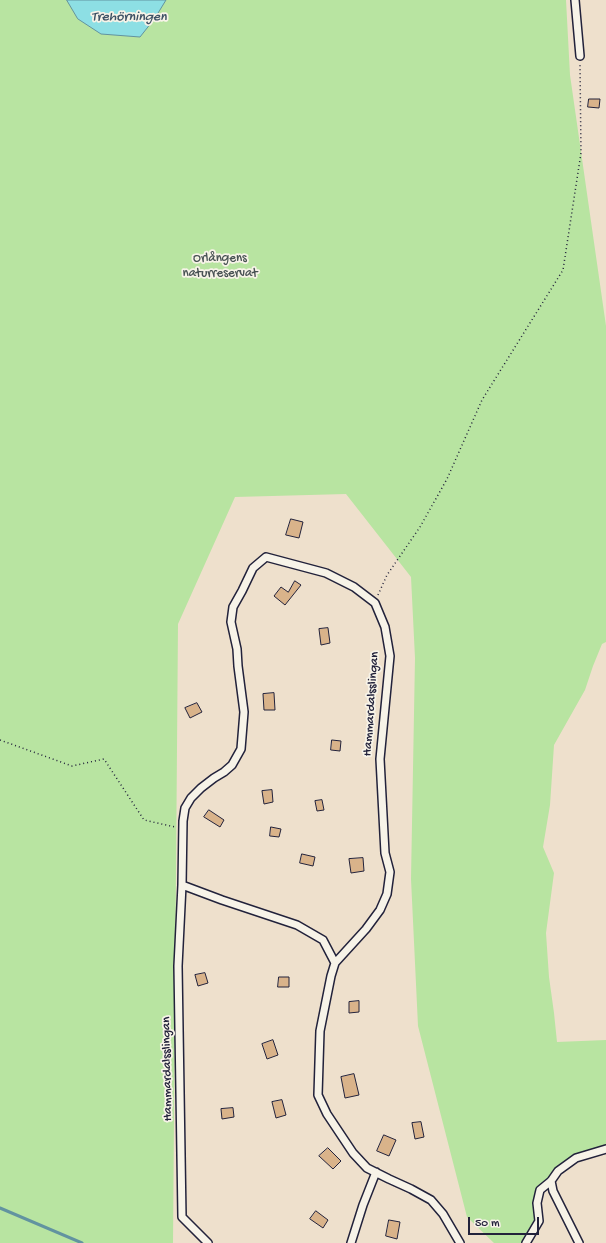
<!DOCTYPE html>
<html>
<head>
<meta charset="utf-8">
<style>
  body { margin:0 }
  #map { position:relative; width:606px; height:1243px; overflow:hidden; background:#eee0cc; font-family:"Gochi Hand",sans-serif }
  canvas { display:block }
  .scale { position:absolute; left:468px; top:1217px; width:71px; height:18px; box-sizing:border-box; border:2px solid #22223b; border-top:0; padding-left:5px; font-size:12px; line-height:14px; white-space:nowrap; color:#22223b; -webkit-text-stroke:3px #f7f3e8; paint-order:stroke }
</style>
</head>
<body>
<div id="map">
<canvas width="606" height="1243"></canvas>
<div class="scale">50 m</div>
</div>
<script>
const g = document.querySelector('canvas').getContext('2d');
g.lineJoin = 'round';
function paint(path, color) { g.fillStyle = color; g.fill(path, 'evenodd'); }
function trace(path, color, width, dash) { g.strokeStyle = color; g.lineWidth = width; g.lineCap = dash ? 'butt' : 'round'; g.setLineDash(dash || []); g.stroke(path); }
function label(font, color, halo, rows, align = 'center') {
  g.font = font + ' "Gochi Hand",sans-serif'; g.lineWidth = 3.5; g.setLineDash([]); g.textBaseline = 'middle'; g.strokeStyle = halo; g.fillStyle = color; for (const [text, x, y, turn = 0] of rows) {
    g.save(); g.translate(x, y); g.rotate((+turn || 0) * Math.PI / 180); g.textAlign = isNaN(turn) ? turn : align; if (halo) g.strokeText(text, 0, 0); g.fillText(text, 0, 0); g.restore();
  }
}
const green = new Path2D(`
  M0,0H566L570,75L606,326V642L602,644L593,666L585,690L554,745L550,805L543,847L554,873L546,933L549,977L554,1013L557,1042L606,1040V1149L576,1158L540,1190L539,1221L526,1243H494L467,1217L418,1026L411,879L415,658L411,577L346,494L235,497L178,624L173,1243H0Z`);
const water = new Path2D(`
  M67,0H166L155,18L140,37L101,34L78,19Z`);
const stream = new Path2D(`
  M0,1208L82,1243`);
const building = new Path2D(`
  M589,99H600L599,108L588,107Z
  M291,519L303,522L299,538L286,535Z
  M295,581L301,585L285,605L274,596L281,587L288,592Z
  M328,628L330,643L321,645L319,629Z
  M274,693L275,710H264L263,694Z
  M197,703L202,712L190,718L185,708Z
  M332,740L341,741L340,751L331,750Z
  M272,790L273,802L264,804L262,791Z
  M322,800L324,810L317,811L315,801Z
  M209,810L224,820L220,827L204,817Z
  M271,827L281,829L279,837L270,836Z
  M302,854L315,857L313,866L300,863Z
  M363,858L364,871L351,873L349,859Z
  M205,973L208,983L198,986L195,975Z
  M279,977H289V987H278Z
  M359,1001V1012L349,1013V1002Z
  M273,1040L278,1055L267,1059L262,1044Z
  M354,1074L359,1095L345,1098L341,1077Z
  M282,1100L286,1115L276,1118L272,1102Z
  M233,1108L234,1117L222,1119L221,1109Z
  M421,1122L424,1137L415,1139L412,1123Z
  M384,1135L396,1140L389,1156L377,1151Z
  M328,1148L341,1161L333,1169L319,1156Z
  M316,1211L328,1220L323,1228L310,1219Z
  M389,1220L400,1222L397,1239L386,1236Z`);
const path = new Path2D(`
  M378,595L387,575L420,527L447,479L482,400L563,270L581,153L580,64
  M0,740L72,766L104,759L144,820L175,827`);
const minor = new Path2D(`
  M575,0L580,56
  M182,885L183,821L185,808L191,798L201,788L214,778L224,772L232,765L241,749L244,712L238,666L237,649L231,622L233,607L242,591L253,568L266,557L326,573L354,587L375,603L385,627L390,656L380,759L385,853L390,872L387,894L380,910L366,929L335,963L331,976L320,1031L318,1095L327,1114L353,1153L367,1168L389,1179L411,1189L431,1200L443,1214L460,1243
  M551,1181L553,1191L579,1243
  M208,1243L182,1217L178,966L182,885L222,900L297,925L323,940L335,963
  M351,1243L363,1205L376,1172
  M526,1243L539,1221L537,1203L540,1190L551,1181L558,1171L576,1158L606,1149`);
const parkNames = [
  ["Orlångens",220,259],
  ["naturreservat",220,274]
];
const streetNames = [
  ["Hammardalsslingan",372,704,-86],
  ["Hammardalsslingan",168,1069,-91]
];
const waterNames = [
  ["Trehörningen",129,18]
];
paint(green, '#b8e4a1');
paint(water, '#8ddfe4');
trace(water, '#6293a0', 1);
trace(stream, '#6293a0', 3);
paint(building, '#d9b38a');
trace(building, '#22223b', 1);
trace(minor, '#22223b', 10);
trace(path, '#22223b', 1.5, [1, 3]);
trace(minor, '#f7f3e8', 7);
label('13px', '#485254', '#f7f3e8', parkNames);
label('13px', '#22223b', '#f7f3e8', streetNames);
label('italic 14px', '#3d5165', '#f7f3e8', waterNames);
</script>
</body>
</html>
